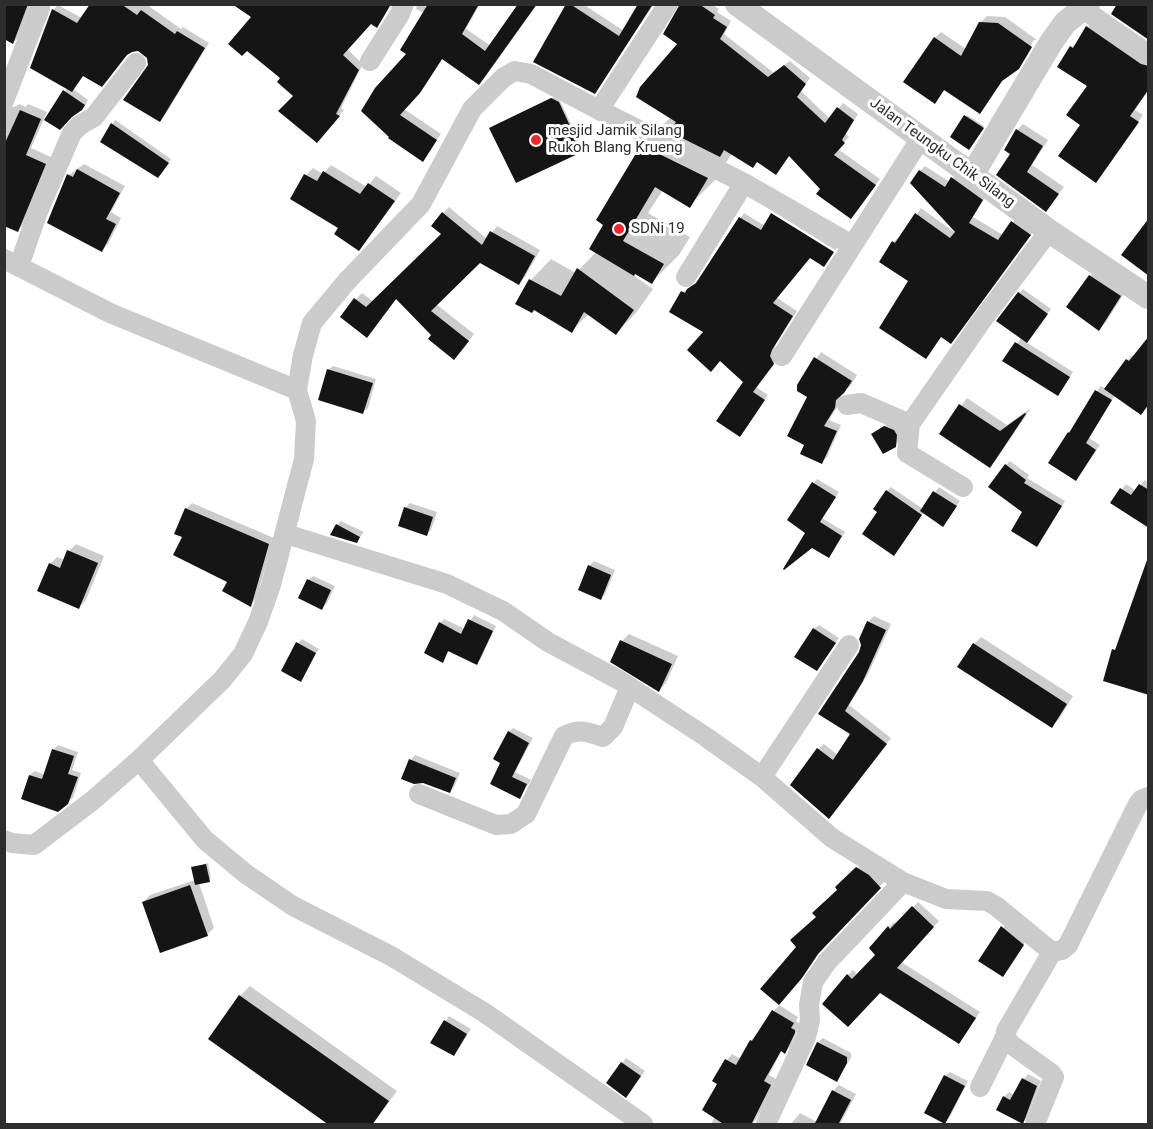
<!DOCTYPE html>
<html>
<head>
<meta charset="utf-8">
<style>
  body { margin:0 }
  #map { position:relative; width:1153px; height:1129px; overflow:hidden; background:#fff; font-family:Roboto,sans-serif }
  canvas { display:block }
  .frame { position:absolute; inset:0; border:6px solid #2e2e2e; pointer-events:none }
</style>
</head>
<body>
<div id="map">
<canvas width="1153" height="1129"></canvas>
<div class="frame"></div>
</div>
<script>
const g = document.querySelector('canvas').getContext('2d');
g.lineJoin = 'round';
function paint(path, color) { g.fillStyle = color; g.fill(path, 'evenodd'); }
function trace(path, color, width, dash) { g.strokeStyle = color; g.lineWidth = width; g.lineCap = dash ? 'butt' : 'round'; g.setLineDash(dash || []); g.stroke(path); }
function label(font, color, halo, rows, align = 'center') {
  g.font = font + ' Roboto,sans-serif'; g.lineWidth = 6; g.setLineDash([]); g.textBaseline = 'middle'; g.strokeStyle = halo; g.fillStyle = color; for (const [text, x, y, turn = 0] of rows) {
    g.save(); g.translate(x, y); g.rotate((+turn || 0) * Math.PI / 180); g.textAlign = isNaN(turn) ? turn : align; if (halo) g.strokeText(text, 0, 0); g.fillText(text, 0, 0); g.restore();
  }
}
const shadow = new Path2D(`
  M4,4H31L18,38L13,43Z
  M92,4H146L181,29L183,27L209,43L165,115L160,121L148,57L139,50H132L84,75L73,89L88,100L86,104L81,109L47,119L68,87L32,67L53,10L58,5L82,18Z
  M244,4H391L382,20L377,26L371,23L347,49L363,64L341,108L344,110L322,135L282,78L253,16Z
  M417,4H480L466,29L491,46L520,4H537L486,76L479,83L443,58L425,86L404,109L441,134L423,160L390,138L409,54L424,13L416,9Z
  M567,4H583L624,31L640,4H654L595,92Z
  M681,4H711L719,9L717,12L731,21L724,34L774,73L790,61L810,78L801,91L830,119L843,103L858,114L846,134L849,137L838,149L880,179L856,212L822,189L790,155L776,173L758,161L753,166L732,153L716,179L689,206L663,190L648,213L690,237L679,255L652,282L636,273L633,275L653,289L636,313L616,333L589,314L571,331L535,308L518,304L531,280L551,259L576,273L596,252L605,224L598,220L642,146L671,117L679,43Z
  M987,16L1005,17L1037,40H1034L1018,67L1006,76L980,112L945,89L935,102V38L941,32L966,49L980,23Z
  M1093,21L1148,59V89L1135,110L1143,115L1096,181L1082,124L1089,85L1072,47L1078,42Z
  M554,97L560,101L583,149L516,181L493,126Z
  M4,104L14,107L20,104L25,107L28,104L47,112L31,148L51,157L24,224L18,230L4,224V139L7,134L4,132Z
  M967,115L984,126L971,147L966,116Z
  M115,120L171,159L161,173L102,142Z
  M1023,124L1048,140L1032,165L1064,187L1046,210L1013,154L1017,130Z
  M84,164L125,186L111,212L121,218L108,244L102,250L69,175Z
  M331,165L367,187L376,176L401,193L359,249L340,227L292,198L306,175L313,168L323,174Z
  M925,166L950,182L957,173L987,194L973,217L1003,235L1017,217L1035,229L956,337L942,336L926,357L910,280L893,242L899,237L900,238L921,208L957,234L920,171Z
  M449,207L487,239L497,226L540,250L525,277L519,283L480,261L436,304L474,334L461,352L433,335L397,298L373,329L356,299L362,293L374,302L443,233V213Z
  M777,209L838,247L835,250L774,212Z
  M744,213L765,226L772,215L834,253L824,265L810,257L777,298L797,311L776,344L774,351L777,359L756,387L768,395L740,435L745,382L705,332L671,311L683,292L700,281Z
  M1097,269L1127,289L1106,322L1099,329L1090,276Z
  M1023,289L1051,309L1026,342L1073,372L1062,390L1004,361L1022,337L1019,293Z
  M821,352L857,375L850,386L841,394V401L829,420L841,425L827,457L821,463L806,444L809,397L798,385Z
  M1132,355L1135,356L1115,395L1089,438L1100,445L1076,479L1050,462L1069,432L1074,428L1097,391L1101,386L1106,389Z
  M333,366L376,379L368,408L363,412L328,370Z
  M967,398L1007,425L1031,408L996,460L990,466L941,433Z
  M890,422L901,429L899,441L895,446L873,434Z
  M1010,461L1029,475L1027,478L1065,501L1037,545L1006,465Z
  M817,479L839,492L822,518L845,532L829,556L807,532L789,520Z
  M1145,480L1148,483V523L1112,503L1126,484L1136,491Z
  M891,487L923,509L939,487L960,501L947,520L924,512L898,549L887,491Z
  M192,503L274,538L256,599L250,605L184,536L186,509Z
  M410,503L437,512L431,530L427,534L405,508Z
  M341,521L364,532L356,542L337,525Z
  M76,544L104,556L86,600L79,607L50,564L57,557L65,560L69,551Z
  M594,561L615,570L605,594L601,598L589,566Z
  M313,576L335,586L327,603L322,608L308,580Z
  M474,615L496,626L481,658L476,663L450,650L442,661L440,623L444,619L465,629Z
  M874,616L891,624L868,674L849,705L891,738L834,811L818,749L824,744L838,755L852,734L820,714L860,652L868,622Z
  M819,625L839,638L817,669L814,629Z
  M629,634L678,656L666,683L659,690L612,661L622,641Z
  M981,637L1073,696L1059,719L1052,726L974,644Z
  M302,639L319,649L300,680L298,643Z
  M513,728L533,738L515,772L531,780L520,797L502,762L509,732Z
  M58,745L78,752L72,770L81,773L73,798L67,803L30,775L35,771L45,775L53,750Z
  M415,755L460,773L454,787L449,792L424,781L403,778L411,760Z
  M208,863L211,879L199,883L214,928L207,935L143,902L150,895L195,880L193,867Z
  M862,864L874,871L884,882L823,947L806,972L798,947L817,916L839,890L837,887Z
  M918,902L939,921L901,962L980,1012L959,1042L880,992L848,1025V975L853,970L858,975L877,955L889,927L894,922L897,925Z
  M1007,923L1027,939L1007,971L980,960Z
  M250,986L397,1091L373,1124H331L211,1039L240,996Z
  M779,1005L798,1017L796,1021L800,1024L791,1046L785,1052L782,1050L769,1075L776,1079L762,1109L753,1124H711L715,1117L719,1084L714,1081L727,1060L732,1054L741,1059L751,1041Z
  M449,1016L471,1029L454,1055L432,1042Z
  M823,1038L851,1053V1058L837,1080L808,1064L818,1042Z
  M626,1058L645,1071L626,1096L608,1083Z
  M950,1072L968,1081L950,1117L945,1122V1076Z
  M1028,1074L1041,1081L1027,1118L1023,1122L1004,1097L1009,1092L1014,1095Z
  M839,1085L856,1094L840,1124H791L800,1113L817,1122L833,1091Z`);
const building = new Path2D(`
  M4,4H28L13,44L4,39Z
  M90,4H121L137,15L141,10L175,34L177,31L205,48L160,122L123,100L148,65L147,58L138,51L132,52L127,55L102,87L83,76L72,92L30,68L52,9L77,23Z
  M232,4H391L377,28L371,24L343,55L359,70L336,114L340,116L317,143L278,111L293,96L277,82L280,78L247,51L242,56L228,44L251,17Z
  M428,4H479L462,34L485,51L518,4H537L479,85L442,59L420,93L400,115L437,140L423,162L388,138L389,137L361,111L375,88L406,54L400,50Z
  M566,4H570L619,36L638,4H653L595,94L533,62Z
  M680,4H699L715,15L713,18L727,27L720,39L768,77L784,65L806,84L797,97L825,123L837,107L854,120L842,140L845,143L834,155L876,185L851,219L816,194L820,189L789,156L776,175L757,162L753,168L724,150L720,157L670,132L676,122L636,97L640,87L677,44L663,34Z
  M1117,4H1149V40L1111,14Z
  M979,22L998,23L1032,47L1019,69L1002,81L980,114L944,90L935,104L903,82L934,37L961,56Z
  M1086,26L1141,64L1149,66V89L1130,116L1139,122L1096,183L1058,156L1080,125L1066,115L1087,86L1057,67L1070,46L1073,48Z
  M63,90L85,105L82,110L72,117L60,130L44,120Z
  M551,98L559,102L582,152L516,183L489,128Z
  M20,110L41,119L26,155L46,164L18,232L4,226V145Z
  M964,115L984,128L969,150L950,137Z
  M111,123L169,163L158,178L100,142Z
  M1016,129L1043,146L1027,172L1059,194L1046,212L996,175L1010,154L1004,150Z
  M641,145L708,178L690,208L655,187L623,241L664,264L652,284L635,274L634,276L589,249L603,225L596,220Z
  M77,169L120,193L106,219L116,224L102,252L47,223L67,174L73,177Z
  M919,170L945,187L951,177L983,200L969,223L998,240L1011,221L1031,235L951,344L941,337L926,359L879,328L908,281L879,262L892,241L895,243L915,213L950,238L955,232L910,183Z
  M323,171L360,194L368,183L395,201L359,251L334,234L338,228L290,199L304,174L317,181Z
  M442,212L482,245L490,231L535,256L519,285L480,263L431,311L469,341L454,360L428,339L431,335L396,299L367,338L340,317L354,298L366,307L441,234L431,226Z
  M771,213L834,252L824,267L810,258L773,303L793,316L772,350L770,356L774,364L753,392L765,400L740,437L716,421L743,382L720,361L711,372L687,350L703,332L669,312L681,291L685,293L687,289L696,283L739,217L761,230Z
  M1149,218V276L1121,255Z
  M577,268L634,310L616,335L584,312L572,333L534,310L532,313L515,304L529,279L561,296Z
  M1089,275L1121,296L1099,331L1066,307Z
  M1018,292L1048,314L1027,343L996,321Z
  M1149,336V404L1141,415L1104,389L1126,359L1129,361Z
  M1015,342L1070,377L1058,396L1002,361Z
  M814,357L852,381L844,393L836,400L835,408L824,426L837,431L822,464L800,454L804,445L787,436L807,397L797,391V385Z
  M327,369L373,383L363,414L318,400Z
  M1095,390L1112,400L1086,443L1096,450L1076,481L1048,463L1068,432L1069,433Z
  M959,404L1000,431L1025,413L1026,414L990,468L939,434Z
  M884,426L894,430L897,435L896,447L883,454L871,434Z
  M1005,464L1026,480L1024,483L1062,506L1037,547L1011,531L1022,512L988,487Z
  M812,482L836,497L820,522L842,536L829,558L812,548L784,570L783,569L805,533L787,520Z
  M1139,484L1149,490V528L1110,503L1120,488L1131,495Z
  M886,490L922,515L894,556L862,534L877,512L873,509Z
  M933,491L957,506L943,527L920,511Z
  M404,507L433,517L427,536L398,526Z
  M185,508L269,544L251,607L222,591L227,582L173,555L182,537L174,534Z
  M336,524L360,537L357,543L330,535Z
  M67,550L98,563L79,609L37,591L49,563L60,568Z
  M1147,560H1149V695L1103,681L1112,649L1115,650Z
  M588,565L611,575L601,600L578,590Z
  M307,579L331,590L322,610L298,598Z
  M468,619L493,631L477,665L448,651L443,663L424,653L439,622L461,634Z
  M867,621L886,630L863,681L845,711L887,744L829,819L790,785L817,748L833,760L850,734L818,714L859,652L861,645L859,639Z
  M813,628L836,643L817,671L794,657Z
  M620,640L672,664L659,692L610,662Z
  M296,642L316,653L301,682L281,671Z
  M973,643L1067,704L1052,728L957,667Z
  M508,731L529,743L512,777L527,784L520,799L490,784L500,763L493,759Z
  M52,749L74,756L68,774L78,777L68,804L58,812L21,799L29,775L42,779Z
  M409,759L456,778L450,793L423,783L414,784L401,779Z
  M206,864L210,882L195,885L191,867Z
  M856,867L869,875L881,888L818,954L802,978L779,1005L760,989L796,947L790,940L816,917L812,913L837,890L835,887Z
  M190,885L208,936L160,953L142,902Z
  M912,906L934,927L897,968L976,1018L959,1044L880,993L848,1027L822,1004L847,974L852,979L875,955L869,948L888,926L890,929Z
  M1001,926L1024,945L1003,977L978,961Z
  M239,995L389,1101L372,1125H329L208,1039Z
  M772,1010L794,1023L791,1028L795,1030V1033L785,1054L781,1051L764,1081L771,1085L751,1125H725L702,1110L717,1084L712,1081L725,1059L736,1065L750,1040L752,1041Z
  M444,1020L467,1034L454,1056L430,1043Z
  M817,1042L847,1057V1063L837,1082L806,1065Z
  M621,1062L641,1076L626,1098L606,1083Z
  M944,1075L965,1086L945,1124L924,1113Z
  M1022,1078L1037,1086L1023,1124L996,1110L1003,1096L1010,1100Z
  M832,1090L851,1100L838,1125H814Z`);
const minor = new Path2D(`
  M668,4L599,110L744,183L852,245
  M1083,9L1148,54
  M370,61L400,14L404,4
  M4,101L40,8
  M4,259L110,313L297,390
  M19,266L37,214L72,133L80,125L94,117L136,63
  M686,277L744,183
  M782,356L921,138
  M847,405L861,403L910,424L980,323L1049,231
  M910,424L907,453L963,487
  M286,534L447,584L503,611L548,642L619,680L706,737L762,777L832,838L903,882L946,899L987,901L996,906L1052,952L1006,1031L1007,1040L1012,1045L1051,1073L1054,1077L1035,1124
  M139,760L205,840L246,874L293,906L391,956L485,1013L643,1124
  M762,777L849,645
  M419,794L496,825L511,824L526,814L564,736C579,728 588,732 603,737L613,727L630,687
  M4,840L12,843L34,845L92,801L139,760L222,680L243,654L258,622L271,585L304,459L306,421L297,390L303,355L312,323L347,281L421,204L472,109L504,77L515,71L531,74L599,110
  M1052,952L1062,950L1068,945L1138,804L1141,800L1148,797
  M980,1087L1006,1035
  M766,1124L806,1037L810,1020L809,1005L813,982L827,962L903,882`);
const tertiary = new Path2D(`
  M737,4L1049,231L1148,297
  M972,175L1052,41L1065,23L1088,4`);
const markers = [
  [536,140,6,"#ec292b"],
  [619,229,6,"#ec292b"]
];
const poiNames = [
  ["mesjid Jamik Silang",548,131],
  ["Rukoh Blang Krueng",548,148],
  ["SDNi 19",631,229]
];
const streetNames = [
  ["Jalan Teungku Chik Silang",942,153,36]
];
paint(shadow, '#0003');
paint(building, '#151515');
trace(minor, '#cbcbcb', 20);
trace(tertiary, '#cbcbcb', 24);
for (const [x, y, r, color] of markers) { const dot = new Path2D(); dot.arc(x, y, r, 0, 2 * Math.PI); g.fillStyle = color; g.fill(dot); trace(dot, '#fff', 2); }
label('15px', '#2e2e2e', '#fff', poiNames, 'left');
label('15px', '#2e2e2e', '#fff', streetNames);
</script>
</body>
</html>
